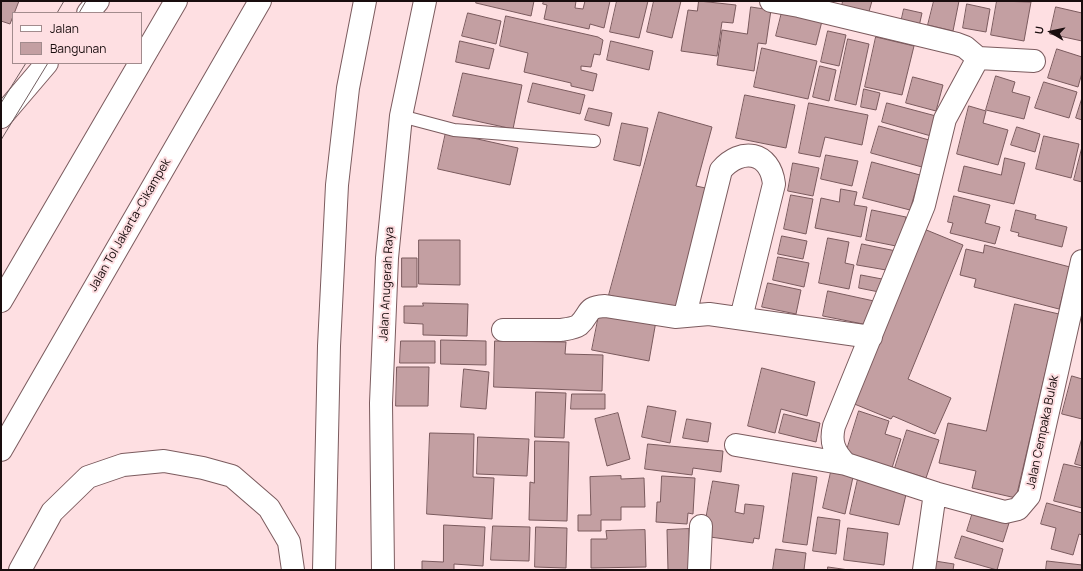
<!DOCTYPE html>
<html>
<head>
<meta charset="utf-8">
<style>
  body { margin:0 }
  #map { position:relative; width:1083px; height:571px; overflow:hidden; background:#fedfe2; font-family:Manrope,sans-serif }
  canvas { display:block }
  .frame { position:absolute; inset:0; border:2px solid #190d0e; pointer-events:none }
  .legend { position:absolute; left:12px; top:12px; width:130px; height:52px; box-sizing:border-box; background:#fedfe2; border:1px solid #a28b8d; margin:0; padding:5px 7px; list-style:none; font-size:12px; color:#190d0e }
  .legend li { display:flex; align-items:center; gap:8px; height:20px }
  .legend b { width:20px; border:1px solid #a28b8d }
  .north { position:absolute; left:1031px; top:12px; width:40px; height:40px; -webkit-text-stroke:3px #fedfe2; paint-order:stroke; rotate:279deg; font-size:11px; font-weight:700; line-height:16px; text-align:center; color:#190d0e }
  .north::after { content:''; display:block; margin:auto; width:14px; height:18px; background:#190d0e; clip-path:polygon(50% 0,100% 100%,50% 72%,0 100%) }
</style>
</head>
<body>
<div id="map">
<canvas width="1083" height="571"></canvas>
<div class="frame"></div>
<ul class="legend">
<li><b style="height:5px;background:#fff"></b>Jalan</li>
<li><b style="height:11px;background:#c39fa2"></b>Bangunan</li>
</ul>
<div class="north">U</div>
</div>
<script>
const g = document.querySelector('canvas').getContext('2d');
g.lineJoin = 'round';
function paint(path, color) { g.fillStyle = color; g.fill(path, 'evenodd'); }
function trace(path, color, width, dash) { g.strokeStyle = color; g.lineWidth = width; g.lineCap = dash ? 'butt' : 'round'; g.setLineDash(dash || []); g.stroke(path); }
function label(font, color, halo, rows, align = 'center') {
  g.font = font + ' Manrope,sans-serif'; g.lineWidth = 4; g.setLineDash([]); g.textBaseline = 'middle'; g.strokeStyle = halo; g.fillStyle = color; for (const [text, x, y, turn = 0] of rows) {
    g.save(); g.translate(x, y); g.rotate((+turn || 0) * Math.PI / 180); g.textAlign = isNaN(turn) ? turn : align; if (halo) g.strokeText(text, 0, 0); g.fillText(text, 0, 0); g.restore();
  }
}
const building = new Path2D(`
  M1,1H19L10,24L1,21Z
  M477,1H534L531,16L476,3Z
  M544,1H576L575,8L583,9L585,1H610L604,28L590,24L589,29L544,19L547,5L543,4Z
  M617,1H648L639,38L610,32Z
  M654,1H681L672,38L647,32Z
  M699,1L736,5L733,23L722,22L717,56L681,51L688,10L697,11Z
  M843,1H872L868,15L842,6Z
  M934,1H959L953,31L928,25Z
  M997,1L1031,2L1024,41L991,35Z
  M967,4L990,9L986,32L963,28Z
  M751,7L771,10L766,44L758,43L754,71L717,65L722,30L747,34Z
  M1056,7L1082,13V41L1050,34Z
  M904,9L922,13L918,31L900,27Z
  M782,12L822,21L816,45L776,36Z
  M468,13L501,21L496,44L462,36Z
  M506,16L598,37L603,40L600,55L594,54L591,67L581,66V70L597,74L593,91L571,86V83L524,72L528,53L500,46Z
  M828,31L846,35L839,66L821,62Z
  M876,37L914,46L902,95L865,87Z
  M848,39L869,44L856,105L835,100Z
  M460,41L494,49L489,69L456,62Z
  M611,41L653,51L649,70L607,60Z
  M762,48L817,61L808,99L754,87Z
  M1057,49L1082,57V73L1078,87L1048,78Z
  M820,66L836,70L829,101L813,97Z
  M463,73L522,85L513,129L453,116Z
  M996,76L1015,82L1012,92L1030,97L1024,119L986,110Z
  M913,77L943,85L936,111L906,103Z
  M1044,82L1077,92L1069,118L1035,108Z
  M533,83L585,95L580,114L528,102Z
  M864,89L880,93L876,110L861,107Z
  M745,95L795,105L786,148L736,138Z
  M1082,98V120L1076,118Z
  M809,103L868,115L862,145L825,137L820,157L799,153Z
  M887,103L936,116L931,136L882,122Z
  M969,106L986,111L983,123L1008,130L998,165L957,154Z
  M589,108L612,113L609,126L585,120Z
  M659,112L712,127L696,186L710,189L676,313L609,295Z
  M622,123L648,128L640,166L614,160Z
  M879,126L929,140L922,167L871,153Z
  M1017,127L1040,134L1035,152L1011,145Z
  M446,132L518,148L510,185L438,169Z
  M1044,136L1079,144L1071,178L1036,169Z
  M1082,147V182L1074,180Z
  M826,155L858,161L852,186L821,179Z
  M1005,158L1025,163L1014,204L958,191L964,166L1001,175Z
  M872,162L920,175L910,210L863,198Z
  M793,163L819,168L813,196L788,191Z
  M841,189L857,192L854,205L867,207L861,237L815,228L821,198L839,202Z
  M791,195L813,199L806,234L784,229Z
  M954,196L990,205L985,223L1000,227L995,244L950,233L953,223L948,222Z
  M872,210L906,217L901,247L866,240Z
  M1016,210L1036,215L1035,219L1067,227L1062,247L1018,236L1019,233L1011,231Z
  M924,229L963,245L908,379L951,398L935,434L893,416L891,419L852,403Z
  M782,236L807,241L803,259L778,254Z
  M828,238L849,242L845,263L854,265L849,289L819,283Z
  M419,240H460V285L419,284Z
  M862,244L896,251L892,271L857,265Z
  M985,245L1070,267L1059,309L974,287L976,279L960,275L966,249L983,253Z
  M778,257L809,263L804,287L773,280Z
  M402,258H417V287H402Z
  M861,275L882,279L879,292L859,288Z
  M768,283L801,290L796,314L762,307Z
  M828,291L874,301L868,325L823,316Z
  M423,303L468,304L467,336L423,335V324L404,323V306H423Z
  M1015,304L1059,314L1016,498L972,488L976,471L939,463L948,423L986,431Z
  M600,310L656,321L649,361L592,350Z
  M441,340L486,341V365L441,364Z
  M401,341H435V363H400Z
  M495,341L566,342L565,354L603,355L602,391L494,387Z
  M397,367H429L428,406H396Z
  M762,368L815,382L807,416L781,409L775,433L748,426Z
  M464,369L489,372L486,409L461,407Z
  M1072,376L1082,379V419L1062,414Z
  M536,392L566,393L564,438L535,437Z
  M572,394H605V409H571Z
  M648,406L676,411L670,443L642,437Z
  M859,411L889,421L885,434L901,439L892,468L846,453Z
  M618,413L630,459L607,466L595,419Z
  M784,414L820,423L816,442L779,433Z
  M687,419L711,423L708,442L683,438Z
  M907,430L939,440L926,478L895,468Z
  M430,433L474,434L473,477L494,478L492,519L427,514Z
  M478,437L529,439L527,476L477,474Z
  M1082,438V466L1075,464Z
  M535,441L569,442L567,521L529,520L530,482L534,483Z
  M648,444L723,451L721,472L693,468L692,475L645,469Z
  M1064,464L1082,468V508L1054,501Z
  M831,472L853,477L845,514L823,508Z
  M793,473L817,477L807,545L783,542Z
  M621,476V479L644,478L645,507H621V520H601V531H578V515H591L590,477Z
  M662,476L695,478L693,514L688,513L687,524L656,522L657,502H660Z
  M858,479L907,490L899,525L850,514Z
  M713,481L739,485L735,512L744,514L745,504L764,506L759,539L754,538L753,543L703,536Z
  M1047,503L1082,513V535L1079,534L1073,555L1051,549L1056,528L1041,524Z
  M973,512L1009,523L1003,542L967,531Z
  M818,517L840,520L836,554L813,551Z
  M444,525L485,527L483,566L454,564V570H422V561L443,562Z
  M493,526L530,527L529,561L491,560Z
  M536,527L567,528L566,568L535,567Z
  M848,528L888,533L884,565L844,560Z
  M689,529L690,570H668L667,530Z
  M645,530L646,567L591,568V539H607L606,531Z
  M962,536L1003,549L997,570L955,558Z
  M776,549L806,553L804,570H773Z
  M935,561L954,564L953,570H934Z
  M1047,561L1082,565V570H1046Z
  M828,567L849,570H828Z`);
const service = new Path2D(`
  M401,116L454,130L594,141`);
const minor = new Path2D(`
  M771,1L799,6L957,44L965,47L978,58L945,119L924,205L834,426C830,442 834,452 846,464L935,493L1005,512L1018,509L1029,496L1082,261
  M978,58L1034,61
  M685,315L721,170C741,147 770,151 774,184L741,318
  M503,330H561C567,329 575,328 579,325C591,314 585,307 605,306L675,317L709,314L871,337
  M736,445L846,464
  M699,570L701,526
  M924,570L935,493`);
const tertiary = new Path2D(`
  M383,570L381,403L387,258L401,116L425,1`);
const motorway = new Path2D(`
  M88,13L98,1
  M141,61L176,1
  M1,117L47,63
  M1,301L140,63
  M1,450L260,1
  M20,570L52,512L88,477L123,465L164,461L203,468L232,476L269,508L289,542L293,570
  M324,570L329,346L337,185L348,88L365,1`);
const tram = new Path2D(`
  M57,13L64,1
  M79,13L86,1
  M1,103L26,63
  M1,140L48,63`);
const streetNames = [
  ["Jalan Tol Jakarta–Cikampek",130,225,-60],
  ["Jalan Anugerah Raya",387,284,-87],
  ["Jalan Cempaka Bulak",1043,432,-78]
];
paint(building, '#c39fa2');
trace(building, '#7a5a5d', 1);
trace(service, '#7b5b5e', 14);
trace(minor, '#7b5b5e', 24);
trace(tertiary, '#7b5b5e', 24);
trace(motorway, '#7b5b5e', 24);
trace(service, '#fff', 12);
trace(minor, '#fff', 22);
trace(tertiary, '#fff', 22);
trace(motorway, '#fff', 22);
trace(tram, '#715e60', 1);
label('12px', '#190d0e', '#fedfe2', streetNames);
</script>
</body>
</html>
